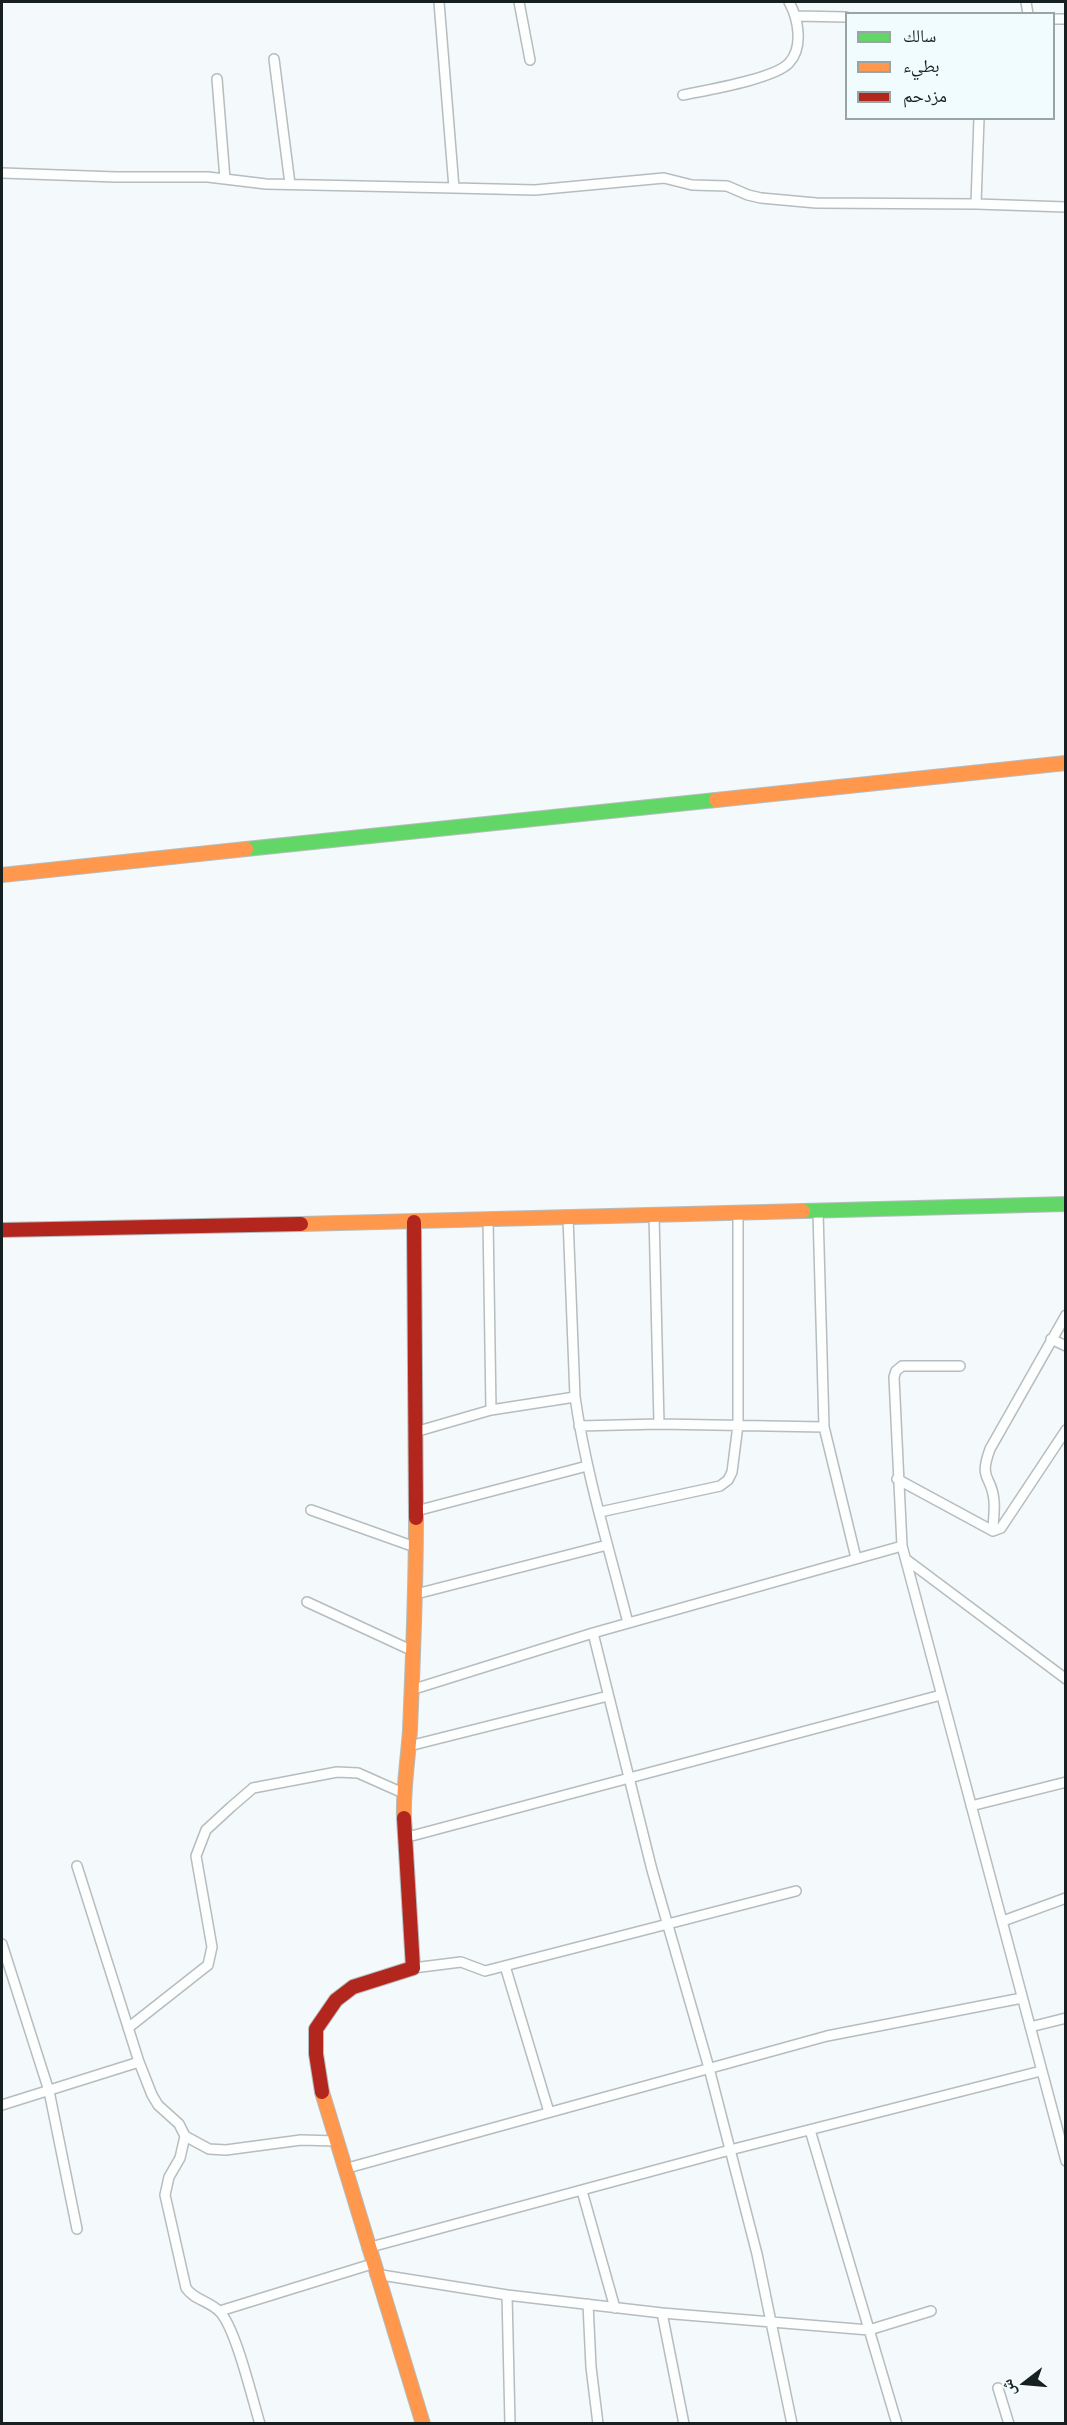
<!DOCTYPE html>
<html>
<head>
<meta charset="utf-8">
<style>
  body { margin:0 }
  #map { position:relative; width:1067px; height:2425px; overflow:hidden; background:#f4fafb; font-family:"Titillium Web","Noto Naskh Arabic",sans-serif }
  canvas { display:block }
  .frame { position:absolute; inset:0; border:3px solid #162021; pointer-events:none }
  .legend { position:absolute; left:845px; top:12px; width:210px; height:108px; box-sizing:border-box; background:#f1fcfe; border:2px solid #99a4a6; margin:0; padding:8px 10px; list-style:none; font-size:18px; color:#162021 }
  .legend li { display:flex; align-items:center; gap:12px; height:30px }
  .legend b { width:30px; border:2px solid #99a4a6 }
  .north { position:absolute; left:995px; top:2353px; width:60px; height:60px; -webkit-text-stroke:4px #f1fcfe; paint-order:stroke; rotate:254deg; font-size:16px; font-weight:700; line-height:24px; text-align:center; color:#162021 }
  .north::after { content:''; display:block; margin:auto; width:21px; height:27px; background:#162021; clip-path:polygon(50% 0,100% 100%,50% 72%,0 100%) }
</style>
</head>
<body>
<div id="map">
<canvas width="1067" height="2425"></canvas>
<div class="frame"></div>
<ul class="legend">
<li><b style="height:8px;background:#63d668"></b>سالك</li>
<li><b style="height:8px;background:#ff974d"></b>بطيء</li>
<li><b style="height:8px;background:#b3261e"></b>مزدحم</li>
</ul>
<div class="north">ش</div>
</div>
<script>
const g = document.querySelector('canvas').getContext('2d');
g.lineJoin = 'round';
function trace(path, color, width, dash) { g.strokeStyle = color; g.lineWidth = width; g.lineCap = dash ? 'butt' : 'round'; g.setLineDash(dash || []); g.stroke(path); }
const street = new Path2D(`
  M519,2L530,60
  M1026,2L1028,14
  M797,16L846,17
  M1054,19H1066
  M274,59L290,184
  M217,79L225,179
  M683,95C707,90 774,79 789,63C804,47 798,18 789,2
  M2,173L116,177H208L266,184L454,188L439,2
  M454,188L535,190L664,178L692,185L727,186L748,195L761,198L816,203L976,204L1066,207
  M976,204L979,118
  M818,1212L824,1427L856,1558
  M654,1215L659,1424
  M568,1218L575,1397C586,1474 609,1548 628,1623
  M488,1219L491,1410
  M1051,1339L1066,1346
  M960,1366H902L896,1371L894,1377L902,1546L1066,2161
  M579,1426L659,1424L824,1427
  M415,1432L491,1410L575,1397
  M897,1479L993,1531C993,1521 995,1510 994,1501C992,1474 978,1482 990,1449L1066,1315
  M311,1510L415,1547
  M416,1511L587,1466
  M600,1512L720,1486L728,1480L732,1472L738,1425V1213
  M993,1531L1001,1528L1066,1430
  M907,1560L1066,1679
  M416,1594L607,1545
  M307,1602L413,1651
  M593,1633L652,1870L709,2068L757,2254L792,2424
  M411,1690L593,1633L902,1546
  M409,1746L608,1696
  M971,1806L1066,1782
  M404,1838L941,1695
  M77,1866L139,2062L152,2095L158,2105L179,2124L185,2136L180,2158L169,2177L165,2195L186,2288C194,2300 210,2301 220,2312C236,2329 252,2398 260,2424
  M1003,1921L1066,1898
  M2,1944L49,2091L77,2229
  M505,1966L549,2112
  M413,1968L461,1962L485,1971L796,1891
  M1030,2027L1066,2018
  M128,2028L208,1965L212,1947L196,1856L206,1830L231,1807L253,1788L337,1772L358,1773L403,1793
  M2,2105L139,2062
  M810,2130L897,2424
  M185,2136L209,2149L226,2150L301,2140L336,2141
  M344,2169L827,2036L1022,1998
  M582,2191L615,2308
  M367,2248L730,2150L1041,2071
  M375,2274L507,2295L662,2313
  M507,2295L510,2424
  M588,2304L591,2367L598,2424
  M220,2311L372,2264
  M998,2388L1009,2424
  M684,2424L662,2313L869,2330L931,2311`);
const fast = new Path2D(`
  M246,849L716,800
  M803,1211L1066,1204`);
const slow = new Path2D(`
  M716,800L1066,763
  M2,875L246,849
  M301,1224L803,1211
  M404,1818C403,1788 408,1760 410,1730C413,1660 416,1589 416,1518
  M322,2092L423,2424`);
const jam = new Path2D(`
  M414,1222L416,1518
  M2,1230L301,1224
  M322,2092L316,2054V2029L336,2000L353,1987L413,1968L404,1818`);
trace(street, '#b5bdbe', 12);
trace(fast, '#b5bdbe', 16);
trace(slow, '#b5bdbe', 16);
trace(jam, '#b5bdbe', 16);
trace(street, '#fdfefe', 9);
trace(fast, '#63d668', 14);
trace(slow, '#ff974d', 14);
trace(jam, '#b3261e', 14);
</script>
</body>
</html>
